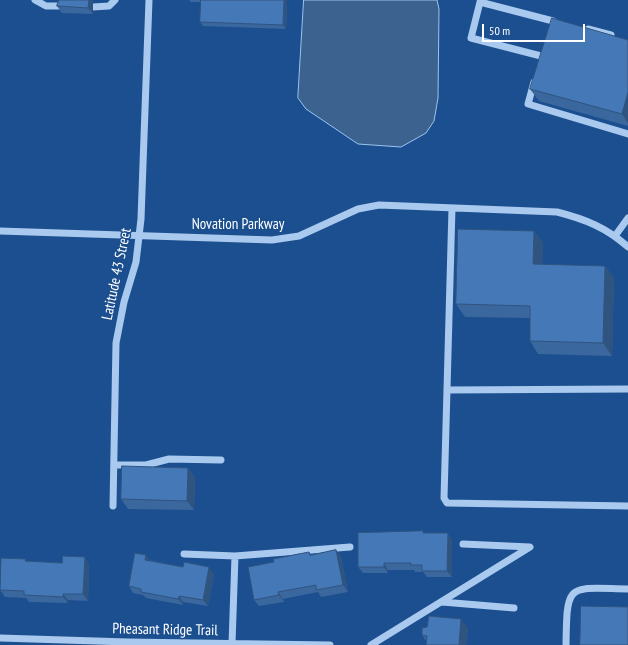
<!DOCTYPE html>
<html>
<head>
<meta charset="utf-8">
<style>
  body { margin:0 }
  #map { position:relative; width:628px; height:645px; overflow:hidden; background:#1b4f8f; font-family:"PT Sans Narrow",sans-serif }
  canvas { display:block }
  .scale { position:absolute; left:482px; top:24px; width:103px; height:18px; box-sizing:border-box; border:2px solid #fff; border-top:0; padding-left:5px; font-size:12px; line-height:14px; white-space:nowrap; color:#fff; -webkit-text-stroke:3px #1b4f8f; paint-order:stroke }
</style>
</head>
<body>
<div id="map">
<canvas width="628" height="645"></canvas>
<div class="scale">50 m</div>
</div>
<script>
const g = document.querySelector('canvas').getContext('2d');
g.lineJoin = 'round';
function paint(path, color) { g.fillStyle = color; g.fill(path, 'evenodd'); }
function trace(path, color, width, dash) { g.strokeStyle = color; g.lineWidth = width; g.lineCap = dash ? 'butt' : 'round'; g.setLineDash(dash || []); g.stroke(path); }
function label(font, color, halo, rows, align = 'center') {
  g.font = font + ' "PT Sans Narrow",sans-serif'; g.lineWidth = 3; g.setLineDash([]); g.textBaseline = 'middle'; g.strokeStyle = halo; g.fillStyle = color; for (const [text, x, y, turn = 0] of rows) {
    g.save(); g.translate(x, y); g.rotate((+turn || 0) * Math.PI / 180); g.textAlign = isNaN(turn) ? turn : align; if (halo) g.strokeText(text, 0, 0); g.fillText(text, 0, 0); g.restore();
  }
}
const water = new Path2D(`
  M304,0H437L439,9L438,98L434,121L426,133L401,147L358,144L306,109L298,98Z`);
const minor = new Path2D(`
  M35,0L46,6H64
  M93,7L109,6L115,0
  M588,29L611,35
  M541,56L471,38L480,2L553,21
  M534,82L528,104L628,134
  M452,208L444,498L447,503L628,506
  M0,231L272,240L299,236L358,209L379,205L557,212C585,219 607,228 628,247
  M615,236L628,218
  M447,390L628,389
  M114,465H146L169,459L221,460
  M113,506L116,343L124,302L136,262L141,219L149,0
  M184,554L235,556L350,547
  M442,602L514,608
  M0,638L128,642L330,645
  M232,644L235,556
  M371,645L530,547L463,544
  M566,645C567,581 567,588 628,589`);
const wall = new Path2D(`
  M59,0H93V14L62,13L57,6Z
  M189,0H287L286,29L203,26L200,22L201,2H191Z
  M628,40V126L539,101L530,89Z
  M534,231L543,243L542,265L605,266L614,278L612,356L538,354L530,341V318L465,317L456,304Z
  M188,468L195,478L194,510L128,509L121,499Z
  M425,533L452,540V577H427L423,572H415L414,570H388V573H363L358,567Z
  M336,550L341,557L348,592L321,597L318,592L283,599L284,602L259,606L254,600L311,555Z
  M150,560L214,574L208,606L183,602V605L146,598L143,595L133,593L129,586Z
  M27,562L89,564L88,601L68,600V603L29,602L26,598L5,597L0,590Z
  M468,628L466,645H426V641L422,635Z`);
const shadedWall = new Path2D(`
  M89,0H93V14L88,8Z
  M284,0H287L286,29L283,25Z
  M628,92V123L622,114Z
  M534,231L543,243L542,277L533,264Z
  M605,266L614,278L612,356L603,343Z
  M188,468L195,478L194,510L187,501Z
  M448,533L452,540V577L447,571Z
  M336,550L341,557L348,592L343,585Z
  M146,555L151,561L145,560Z
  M85,557L89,564L88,601L83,594Z
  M384,563L388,570V573L384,567Z
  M209,567L214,574L208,606L203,600Z
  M278,592L283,599L284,602L279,595Z
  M63,594L68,600V603L63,597Z
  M179,596L183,602V605L178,599Z
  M461,619L468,628L466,645H459Z`);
const building = new Path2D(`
  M59,0H89L88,8L57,6Z
  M201,0H284L283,25L200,22Z
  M552,18L628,40V92L622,114L530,89Z
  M458,229L534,231L533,264L605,266L603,343L530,341V306L456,304Z
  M122,466L188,468L187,501L121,499Z
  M423,531V533H448L447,571H422V565H410L411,563H384V567H358V533Z
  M336,550L343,585L316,590V585L278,592L279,595L254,600L248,567L274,562L273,559L309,552L310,555Z
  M135,553L146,555L145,560L183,567L184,562L209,567L203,600L179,596L178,599L141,592V589L129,586Z
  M63,556L85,557L83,594H63V597L24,595V591L0,590L1,558L26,559L25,561L62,563Z
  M581,606L628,607V645H580Z
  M429,616L461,619L459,645H426L427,636L422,635V628L427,627Z`);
const streetNames = [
  ["Novation Parkway",238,225],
  ["Latitude 43 Street",117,274,-78],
  ["Pheasant Ridge Trail",165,630,1]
];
paint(water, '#3c6290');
trace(water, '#9cc4f0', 1);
trace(minor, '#a9c9ee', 7);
paint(wall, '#3a679d');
paint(shadedWall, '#305480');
paint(building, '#4478b7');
trace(building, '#305480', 1);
label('15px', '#fff', '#1b4f8f', streetNames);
</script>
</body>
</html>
